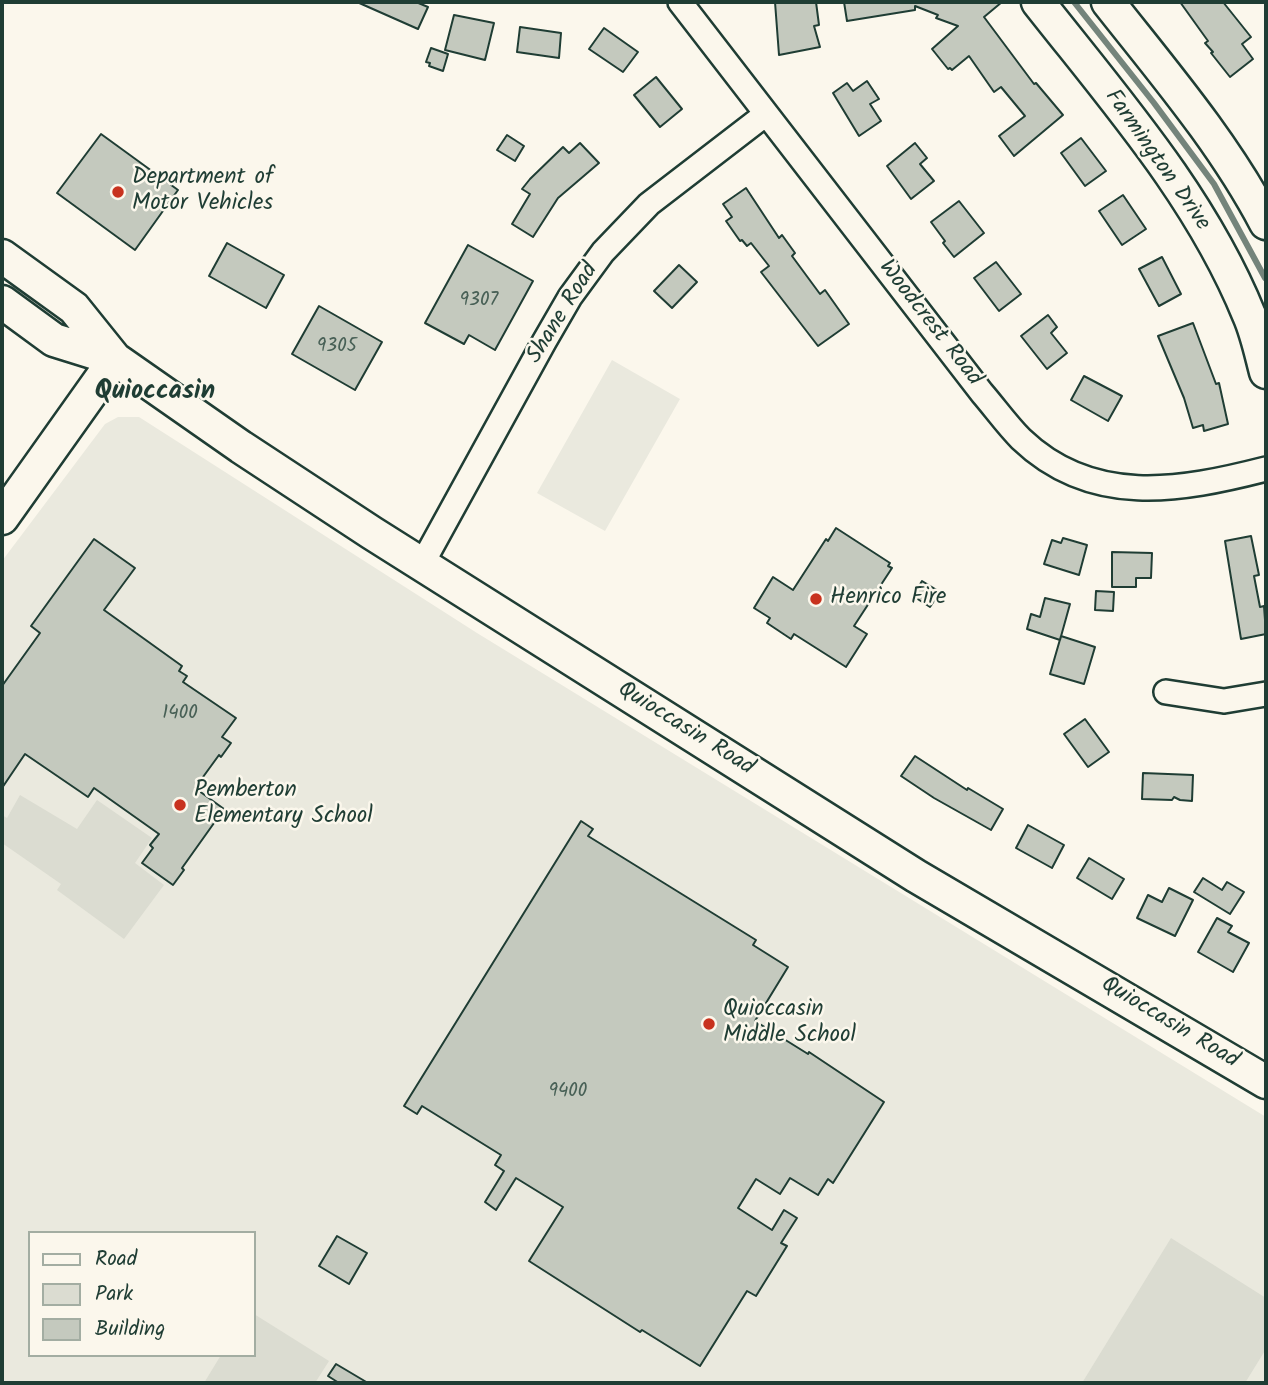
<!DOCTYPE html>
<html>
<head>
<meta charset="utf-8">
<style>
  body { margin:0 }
  #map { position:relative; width:1268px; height:1385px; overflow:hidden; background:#fbf7ec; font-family:Kalam,sans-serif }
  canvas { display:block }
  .frame { position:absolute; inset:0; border:4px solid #1f3d34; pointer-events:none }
  .legend { position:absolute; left:28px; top:1231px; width:228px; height:126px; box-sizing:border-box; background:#fbf7ec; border:2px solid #a3ada2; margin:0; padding:9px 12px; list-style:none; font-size:21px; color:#1f3d34 }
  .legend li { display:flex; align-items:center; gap:14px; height:35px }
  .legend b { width:35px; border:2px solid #a3ada2 }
</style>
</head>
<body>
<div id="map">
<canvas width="1268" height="1385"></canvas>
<div class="frame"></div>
<ul class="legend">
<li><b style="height:9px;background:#fbf7ec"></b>Road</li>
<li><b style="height:19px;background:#dbdcd1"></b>Park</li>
<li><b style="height:19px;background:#c4c9be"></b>Building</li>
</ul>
</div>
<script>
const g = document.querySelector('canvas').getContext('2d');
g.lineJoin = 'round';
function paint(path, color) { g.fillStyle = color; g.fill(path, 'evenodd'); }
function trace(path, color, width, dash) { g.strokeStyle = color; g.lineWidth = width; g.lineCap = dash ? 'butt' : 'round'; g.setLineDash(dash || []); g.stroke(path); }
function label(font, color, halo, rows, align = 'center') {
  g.font = font + ' Kalam,sans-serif'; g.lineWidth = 5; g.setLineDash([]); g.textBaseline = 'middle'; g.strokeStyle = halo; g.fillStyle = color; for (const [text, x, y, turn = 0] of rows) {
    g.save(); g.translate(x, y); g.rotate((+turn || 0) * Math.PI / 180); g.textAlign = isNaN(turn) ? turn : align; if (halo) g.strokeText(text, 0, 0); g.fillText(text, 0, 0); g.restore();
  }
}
const built = new Path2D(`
  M612,360L680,399L605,531L537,493Z
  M118,417H139L477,633L1266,1117V1383H2V561L105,424ZM30,1233H254V1355H30Z`);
const green = new Path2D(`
  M20,795L77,829L97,800L152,838L135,863L164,885L124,939L57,890L61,884L2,843V815L7,818Z
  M1171,1238L1266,1298V1349L1245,1383H1082Z
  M254,1314L329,1361L315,1383H204L221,1355H254Z`);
const stream = new Path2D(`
  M1074,2L1154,103L1214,184L1265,278`);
const building = new Path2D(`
  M357,2H416L428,7L418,29Z
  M775,2H816L819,25L814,26L820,47L779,55Z
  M844,2H1002L984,17L1034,84L1036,83L1063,115L1014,156L999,136L1025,116L1001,87L994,92L969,56L952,70L950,68L948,69L932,49L958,26L936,18L938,15L915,6V10L847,21Z
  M1180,2H1223L1251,37L1242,44L1253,59L1230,77L1211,53L1213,52L1205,43L1208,41Z
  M454,15L494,23L485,60L445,50Z
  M520,27L561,33L559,58L517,52Z
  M604,28L638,52L623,72L589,49Z
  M431,48L448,54L443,71L429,66L430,63L426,62Z
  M656,77L682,109L660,127L634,95Z
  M867,81L879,99L870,104L881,121L859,136L833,93L847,83L853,91Z
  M101,134L178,190L135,250L57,193Z
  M507,135L524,146L515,161L497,150Z
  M1081,138L1106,171L1085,186L1061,153Z
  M580,143L599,163L558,198L533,237L512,224L530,194L522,189L530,179L563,147L569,153Z
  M915,143L927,158L920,164L934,181L911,199L887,166Z
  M746,188L779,238L782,235L795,253L792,256L820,294L825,290L849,324L818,346L761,272L769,266L751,243L747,246L742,240L740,241L726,221L732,217L723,204Z
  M1123,195L1146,229L1122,245L1099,211Z
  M959,201L984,233L954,257L943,243L945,241L931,222Z
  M227,243L284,275L266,308L209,276Z
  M468,245L533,281L495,350L469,335L464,344L425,323Z
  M1162,257L1181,294L1159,306L1139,269Z
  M996,262L1021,294L999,311L974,278Z
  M679,265L697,282L672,308L654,291Z
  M319,306L382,342L355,390L292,354Z
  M1048,315L1057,327L1051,333L1067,353L1047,369L1021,336Z
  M1193,323L1216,384L1219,383L1228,424L1204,431L1203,425L1193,428L1184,398L1158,336Z
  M1084,376L1122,396L1108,421L1071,400Z
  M836,528L890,563L888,566L892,568L854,626L867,634L846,667L794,634L791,639L767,623L770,618L754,608L773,577L793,590L826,539L828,541Z
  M1251,536L1259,575L1254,576L1260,607L1264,606L1266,634L1241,639L1225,541Z
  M1063,538L1087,545L1079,575L1044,564L1052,540L1061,543Z
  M94,539L135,568L104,610L182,666L179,671L187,676L183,682L236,718L222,737L231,743L221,757L219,755L195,788L224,809L182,868L184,870L173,885L142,863L153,848L150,845L159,834L94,788L88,797L25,754L2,788V686L40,633L31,626Z
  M1112,552L1152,553L1151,578H1136V587H1112Z
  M922,581L940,592L930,607L913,596Z
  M1096,591L1114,592L1113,611L1095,610Z
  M1045,598L1070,604L1060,640L1027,629L1031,614L1040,617Z
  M1061,636L1095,647L1084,684L1050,674Z
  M1085,719L1109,752L1088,767L1064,734Z
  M915,756L967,790L968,788L1003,809L991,830L934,798L901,776Z
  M1143,773L1193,775L1192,801L1180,800L1174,797L1172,800L1142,799Z
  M581,821L593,829L588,836L756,940L753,945L788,967L755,1021L808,1054L809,1052L884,1102L833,1183L828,1179L818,1195L790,1178L780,1194L756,1179L738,1208L772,1230L784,1210L797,1218L781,1243L787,1246L756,1296L747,1291L700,1366L642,1330L640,1332L529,1261L563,1207L516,1178L496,1210L485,1202L504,1171L495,1165L501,1155L422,1106L417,1114L404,1106Z
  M1028,825L1064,845L1052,868L1016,848Z
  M1089,858L1124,879L1112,899L1077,878Z
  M1203,878L1222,890L1227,882L1244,892L1230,914L1194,892Z
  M1169,888L1193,900L1175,936L1137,918L1148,895L1162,902Z
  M1217,918L1232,926L1228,932L1249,943L1233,972L1198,952Z
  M337,1236L367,1253L349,1284L319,1266Z
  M336,1364L368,1383H339L328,1376Z`);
const street = new Path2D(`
  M680,2L982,393C995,408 1007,425 1021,439C1092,507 1180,491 1266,469
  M422,564L544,342L570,297L603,252L649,204L766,114
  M1166,692L1224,701L1266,694`);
const secondary = new Path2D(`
  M1038,2C1116,101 1201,197 1249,315C1257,333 1261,353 1266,372
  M1108,2C1164,73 1224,143 1266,223
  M2,256L74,308L115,359L241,447L372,533L916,876L1266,1082
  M2,302L54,340L115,359
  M2,518L115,359`);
const markers = [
  [118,192,7,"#c8321e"],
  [816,599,7,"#c8321e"],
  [180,805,7,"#c8321e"],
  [709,1024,7,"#c8321e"]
];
const numberNames = [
  ["9307",479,302],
  ["9305",337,348],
  ["1400",180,715],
  ["9400",568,1093]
];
const streetNames = [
  ["Farmington Drive",1156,161,55],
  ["Shane Road",564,314,-58],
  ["Woodcrest Road",929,324,52],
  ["Quioccasin Road",685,730,32],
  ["Quioccasin Road",1169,1024,31]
];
const poiNames = [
  ["Department of",132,179],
  ["Motor Vehicles",132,205],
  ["Henrico Fire",830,599],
  ["Pemberton",194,792],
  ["Elementary School",194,818],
  ["Quioccasin",723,1011],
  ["Middle School",723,1037]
];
const quarterNames = [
  ["Quioccasin",155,394]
];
paint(built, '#eae9de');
paint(green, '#dbdcd1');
trace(stream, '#74847b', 6);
paint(building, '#c4c9be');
trace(building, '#1f3d34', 2);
trace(street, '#1f3d34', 28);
trace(secondary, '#1f3d34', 37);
trace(street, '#fbf7ec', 23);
trace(secondary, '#fbf7ec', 32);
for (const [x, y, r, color] of markers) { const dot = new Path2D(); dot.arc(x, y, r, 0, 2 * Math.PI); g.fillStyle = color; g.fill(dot); trace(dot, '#fbf7ec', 2.5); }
label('19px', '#486056', null, numberNames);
label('23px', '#1f3d34', '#fbf7ec', streetNames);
label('23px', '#1f3d34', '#fbf7ec', poiNames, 'left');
label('bold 26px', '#1f3d34', '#fbf7ec', quarterNames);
</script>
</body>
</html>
